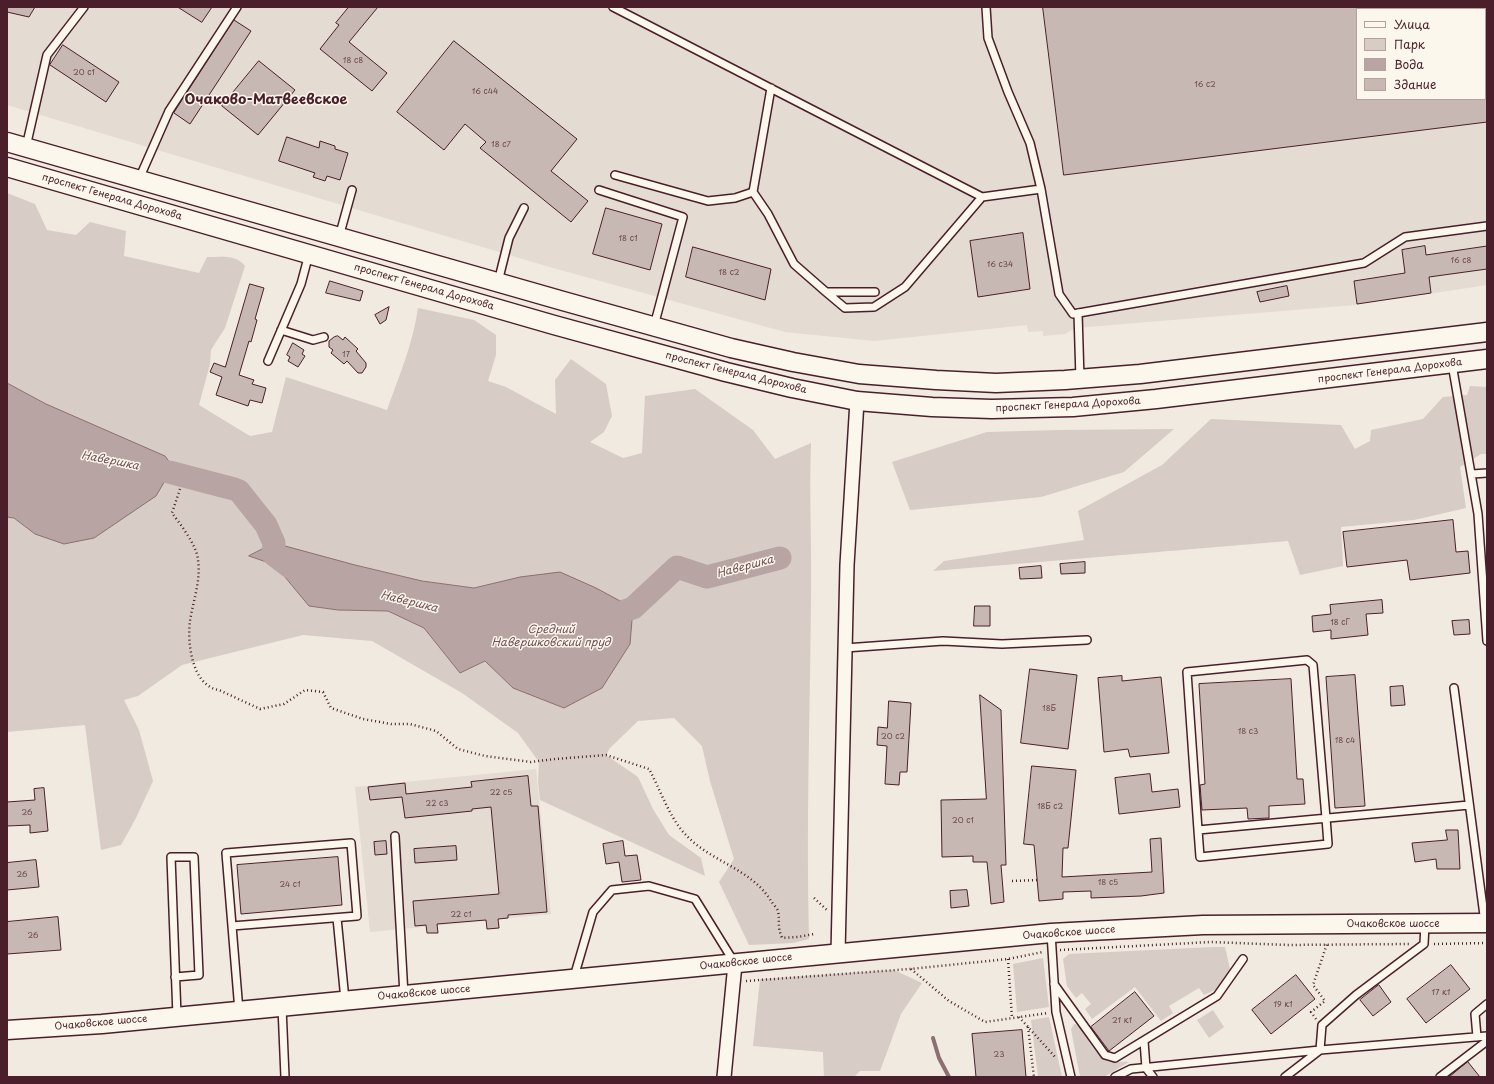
<!DOCTYPE html>
<html>
<head>
<meta charset="utf-8">
<style>
  body { margin:0 }
  #map { position:relative; width:1494px; height:1084px; overflow:hidden; background:#f0eae0; font-family:"Playpen Sans",sans-serif }
  canvas { display:block }
  .frame { position:absolute; inset:0; border:8px solid #4a1f2b; pointer-events:none }
  .legend { position:absolute; left:1356px; top:8px; width:130px; height:92px; box-sizing:border-box; background:#fbf7ec; border:1px solid #b4a19f; margin:0; padding:5px 7px; list-style:none; font-size:12px; color:#4a1f2b }
  .legend li { display:flex; align-items:center; gap:8px; height:20px }
  .legend b { width:20px; border:1px solid #b4a19f }
</style>
</head>
<body>
<div id="map">
<canvas width="1494" height="1084"></canvas>
<div class="frame"></div>
<ul class="legend">
<li><b style="height:5px;background:#fbf7ec"></b>Улица</li>
<li><b style="height:11px;background:#d8ccc6"></b>Парк</li>
<li><b style="height:11px;background:#b8a4a2"></b>Вода</li>
<li><b style="height:11px;background:#c8b8b3"></b>Здание</li>
</ul>
</div>
<script>
const g = document.querySelector('canvas').getContext('2d');
g.lineJoin = 'round';
function paint(path, color) { g.fillStyle = color; g.fill(path, 'evenodd'); }
function trace(path, color, width, dash) { g.strokeStyle = color; g.lineWidth = width; g.lineCap = dash ? 'butt' : 'round'; g.setLineDash(dash || []); g.stroke(path); }
function label(font, color, halo, rows, align = 'center') {
  g.font = font + ' "Playpen Sans",sans-serif'; g.lineWidth = 3; g.setLineDash([]); g.textBaseline = 'middle'; g.strokeStyle = halo; g.fillStyle = color; for (const [text, x, y, turn = 0] of rows) {
    g.save(); g.translate(x, y); g.rotate((+turn || 0) * Math.PI / 180); g.textAlign = isNaN(turn) ? turn : align; if (halo) g.strokeText(text, 0, 0); g.fillText(text, 0, 0); g.restore();
  }
}
const built = new Path2D(`
  M7,7H1487V285L1355,305L1075,328L1065,334L1043,336V331L1028,332L1027,325L874,341L785,332L546,266L7,105ZM1357,9H1485V99H1357Z
  M536,769L551,914L499,919L500,928L487,929L486,921L370,932L355,787Z`);
const green = new Path2D(`
  M7,193L35,204L47,230L76,235L90,222L126,231L124,256L199,273L207,257C221,257 236,254 245,266L225,328L211,350L210,364L199,405L250,436L272,432L286,377L387,410C399,376 413,344 418,308L474,320L496,335V355L488,381L506,387L556,414L555,380L571,359L606,384L612,416L604,432L590,442L623,458L642,453L645,396L695,389L753,430L775,459L811,443C809,495 812,548 811,600C810,713 806,826 809,939L793,943L749,945L719,882L734,859L710,781L702,746L674,718L638,721L610,748L606,755L638,777L653,809L669,835L701,858L705,876L540,800L538,782L539,762L518,733L462,693L372,641L303,635L182,665L138,696L124,700L139,730L153,781L135,820L121,845L101,850L85,725L7,732V517L14,518L35,534L46,404L7,383ZM249,556L355,565L422,581L474,588L520,577L513,688L485,661L460,673L424,628L388,611L338,610L309,606L275,565Z
  M1470,386L1487,387V454H1481L1460,467L1466,508L1414,520L1341,527L1343,566L1300,575L1288,541L933,571L944,561L1084,540L1078,511L1162,465L1211,419L1341,425L1355,449L1370,441L1371,430L1423,419L1443,397L1467,395Z
  M1174,429L1124,472L1041,497L910,510L892,462L987,432L1060,430Z
  M1213,947H1225L1230,969L1217,989L1204,995L1199,988L1169,1006L1173,1013L1161,1021L1135,987L1092,1019L1085,1009L1091,1004L1082,993L1076,998L1067,986L1063,959L1069,954Z
  M1043,958L1049,1007L1017,1012L1013,964Z
  M894,970L922,983L901,1014L880,1071H860L854,1077H824L823,1052L753,1046L760,979Z
  M1213,1010L1224,1027L1209,1038L1197,1020Z
  M1049,1017L1062,1077H1038L1031,1020Z
  M1074,1024L1078,1025C1085,1035 1098,1060 1110,1062C1116,1063 1122,1061 1129,1062L1104,1077H1080L1071,1029Z`);
const water = new Path2D(`
  M7,383L46,404L165,456L173,467L156,496L94,538L64,544L35,534L14,518L7,517Z
  M274,543L355,565L422,581L474,588L520,577L560,572L596,588L633,608L630,644L602,688L564,708L513,688L485,661L460,673L424,628L388,611L338,610L309,606L275,565L249,556Z`);
const stream = new Path2D(`
  M933,1038L939,1058L949,1077`);
const river = new Path2D(`
  M139,467L169,472L234,489L239,491L266,525L274,543L273,554L290,567
  M604,618L633,608L677,567L707,577L780,558`);
const building = new Path2D(`
  M7,7H35L29,17L7,12Z
  M178,7H212L202,22Z
  M349,7H378L349,42L387,73L372,91L320,49L339,25L336,23Z
  M1043,7H1357V99H1487V122L1064,175Z
  M234,20L251,31L190,124L174,113Z
  M454,41L577,139L551,171L588,201L571,222L480,148L486,142L465,124L444,150L397,112Z
  M63,45L119,82L106,102L50,65Z
  M259,61L295,90L258,135L222,106Z
  M287,137L319,148L320,141L335,146V149L348,153L340,180L327,176L325,181L313,177L315,173L279,161Z
  M606,208L662,224L650,270L593,254Z
  M1023,233L1030,289L978,297L970,241Z
  M1425,246L1426,255L1487,246V269L1429,277L1431,293L1357,304L1354,281L1405,273L1402,250Z
  M693,247L771,269L765,300L686,277Z
  M330,281L363,291L360,301L326,293Z
  M250,284L264,288L255,319L257,320L251,342L249,341L239,375L254,380L252,384L266,388L262,403L250,400L248,406L216,395L222,377L210,372L214,363L225,367Z
  M1287,286L1289,296L1260,302L1257,292Z
  M389,307L386,320L380,324L375,315Z
  M338,336L343,340L345,337L358,349L356,351L366,363V367L362,373H358L347,361L344,364L331,353L333,350L329,347V341L334,337Z
  M293,343L304,350L302,354L305,356L298,367L288,361L290,357L287,355Z
  M1453,520L1456,552L1468,551L1470,573L1410,580L1407,560L1347,567L1343,532Z
  M1085,562V573L1061,574L1060,564Z
  M1041,566L1042,578L1020,579L1019,568Z
  M1382,600L1383,613L1366,614L1368,635L1331,639V630L1313,632L1312,616L1331,614L1330,605Z
  M975,606H990V626H974Z
  M1469,620L1470,634L1454,635L1452,621Z
  M1030,669L1077,675L1068,749L1021,743Z
  M1355,675L1365,806L1335,808L1326,677Z
  M1122,676V681L1161,677L1169,753L1130,757L1128,749L1104,752L1098,678Z
  M1291,679L1297,779H1303L1305,804L1269,806V818L1248,819L1247,808L1202,810L1200,785L1205,784L1199,684Z
  M1403,686L1405,705L1391,706L1390,687Z
  M980,695L1001,710L1006,865H1001L1004,902L991,904L987,862H973V856L942,857L941,800L986,799Z
  M889,701L911,703L907,772H900L899,785L885,784L887,746L877,745L878,727L887,728Z
  M1032,766L1076,770L1068,848H1063L1062,877L1152,872L1150,839L1161,838L1164,893L1141,896L1091,898V891L1063,892V899L1039,901L1034,845L1024,844Z
  M1150,774L1152,792L1178,789L1180,807L1119,814L1115,778Z
  M528,776L531,806H538L547,912L508,915V918L498,919L499,928L487,929L486,920L437,924L438,933H427L426,925L415,926L413,901L499,894L491,807L472,809V811L405,818L402,797L370,800L368,787L405,783L406,794L472,787L471,782Z
  M44,788L48,831L30,833V825L7,826V802L35,800L34,789Z
  M1446,830H1458L1460,869H1437L1436,859L1415,862L1412,843L1447,840Z
  M386,841L387,854L375,855L374,842Z
  M623,841L625,856L637,855L641,880L622,882L619,862L606,864L603,844Z
  M456,846L457,860L415,863L414,849Z
  M338,857L342,905L241,914L237,865Z
  M36,860L39,887L7,890V863Z
  M967,890L969,906L951,908L950,891Z
  M58,917L61,950L7,954V922Z
  M1451,965L1470,989L1426,1023L1407,999Z
  M1296,975L1315,999L1271,1034L1252,1010Z
  M1379,985L1391,1002L1373,1016L1360,1000Z
  M1135,992L1154,1016L1109,1051L1091,1027Z
  M1022,1030L1026,1077H976L972,1034Z
  M1468,1062L1480,1077H1449L1461,1067Z`);
const path = new Path2D(`
  M180,489L172,513C181,525 197,546 198,560C201,581 193,601 190,621C187,643 192,686 219,690L260,709L284,704L305,690L323,692L331,708L363,719L391,724H410L436,731L458,749L485,756L531,762L555,759L606,755L649,769C660,789 670,819 686,835C711,862 752,869 771,901C773,904 777,908 778,911C780,921 777,926 782,938L798,937L814,934
  M1012,881L1038,880
  M814,898L827,910
  M1434,944L1487,943
  M1060,950L1211,942L1288,945L1409,944
  M1008,959L1012,1018
  M911,969L949,1001L985,1022L1048,1013
  M746,981L910,969L1008,959L1043,952
  M1019,1017L1056,1058
  M1316,1019L1311,1012L1325,1001L1313,985L1327,944
  M1028,1027L1034,1077`);
const lane = new Path2D(`
  M613,7L982,197L1041,189
  M986,7L988,38L1008,92L1030,143L1041,189L1059,294L1073,314L1364,263L1405,237L1487,226
  M771,88L753,192L768,214L794,264L826,292H875
  M26,147L47,55L84,7
  M615,175L708,201L735,198L753,192
  M139,179L169,111L237,7
  M599,190L683,217L654,326
  M339,237L352,190
  M498,282L509,238L524,208
  M826,292L845,308L874,307L905,287L982,197
  M1078,313L1080,379
  M281,330L313,340L324,337
  M268,361L301,284L309,254
  M1452,364L1478,514L1487,641
  M1472,474L1487,473
  M845,648L943,641L1002,644L1087,640
  M1454,688L1485,923
  M1198,830L1200,857L1328,844L1326,818L1313,665L1307,660L1187,672L1198,830C1288,822 1379,813 1469,805
  M395,836L404,995
  M337,918L345,1000
  M232,926L357,916L351,843L226,853L239,1011
  M1051,933L1056,1012L1071,1077
  M175,977L199,975L194,857H171L177,1016
  M574,977L593,912L612,890L649,886L695,899L734,962
  M1054,984L1105,1055L1115,1058L1217,996L1243,959
  M282,1007L285,1077
  M1477,1037L1475,1014L1487,1004
  M1144,1041L1146,1068L1153,1077
  M1115,1077L1131,1069L1320,1050L1487,1036
  M1285,1077L1320,1050L1322,1025L1356,995L1424,944L1425,924
  M1440,1077L1487,1041`);
const street = new Path2D(`
  M838,953L847,565L857,401
  M724,1077L735,964`);
const secondary = new Path2D(`
  M7,142L563,301L731,348L793,362L859,374L936,380L996,383L1065,380L1140,374L1487,332
  M7,167L554,325L726,372L792,388L857,401L932,407L992,409L1073,407L1156,399L1487,359
  M7,1030L102,1024L1051,933L1203,925L1487,923`);
const numberNames = [
  ["18 с8",353,61],
  ["20 с1",84,73],
  ["16 с2",1205,85],
  ["16 с44",485,92],
  ["18 с7",501,145],
  ["18 с1",628,239],
  ["16 с8",1461,261],
  ["16 с34",1000,265],
  ["18 с2",729,273],
  ["17",346,355],
  ["18 сГ",1340,623],
  ["18Б",1049,709],
  ["18 с3",1248,732],
  ["20 с2",893,737],
  ["18 с4",1345,741],
  ["22 с5",501,793],
  ["22 с3",437,804],
  ["18Б с2",1050,807],
  ["26",27,813],
  ["20 с1",963,821],
  ["26",22,875],
  ["18 с5",1108,883],
  ["24 с1",290,885],
  ["22 с1",461,915],
  ["26",33,936],
  ["17 к1",1441,993],
  ["19 к1",1283,1005],
  ["21 к1",1122,1021],
  ["23",999,1055]
];
const streetNames = [
  ["проспект Генерала Дорохова",112,197,16],
  ["проспект Генерала Дорохова",424,287,16],
  ["проспект Генерала Дорохова",1390,371,-7],
  ["проспект Генерала Дорохова",736,373,14],
  ["проспект Генерала Дорохова",1068,405,-3],
  ["Очаковское шоссе",1393,924],
  ["Очаковское шоссе",1069,933,-4],
  ["Очаковское шоссе",746,962,-6],
  ["Очаковское шоссе",424,993,-5],
  ["Очаковское шоссе",101,1023,-5]
];
const waterNames = [
  ["Навершка",110,461,11],
  ["Навершка",745,567,-15],
  ["Навершка",409,602,14],
  ["Средний",551,630],
  ["Навершковский пруд",551,643]
];
const districtNames = [
  ["Очаково-Матвеевское",266,100]
];
paint(built, '#e4dbd2');
paint(green, '#d8ccc6');
paint(water, '#b8a4a2');
trace(water, '#8c6f72', 1);
trace(stream, '#8c6f72', 4);
trace(river, '#b8a4a2', 23);
paint(building, '#c8b8b3');
trace(building, '#4a1f2b', 1);
trace(lane, '#4a1f2b', 10);
trace(street, '#4a1f2b', 16);
trace(secondary, '#4a1f2b', 21);
trace(path, '#4a1f2b', 2.5, [1, 3]);
trace(lane, '#fbf7ec', 7);
trace(street, '#fbf7ec', 13);
trace(secondary, '#fbf7ec', 18);
label('8px', '#6a454d', null, numberNames);
label('10px', '#4a1f2b', '#fbf7ec', streetNames);
label('italic 11px', '#704e55', '#fbf7ec', waterNames);
label('bold 14px', '#4a1f2b', '#fbf7ec', districtNames);
</script>
</body>
</html>
